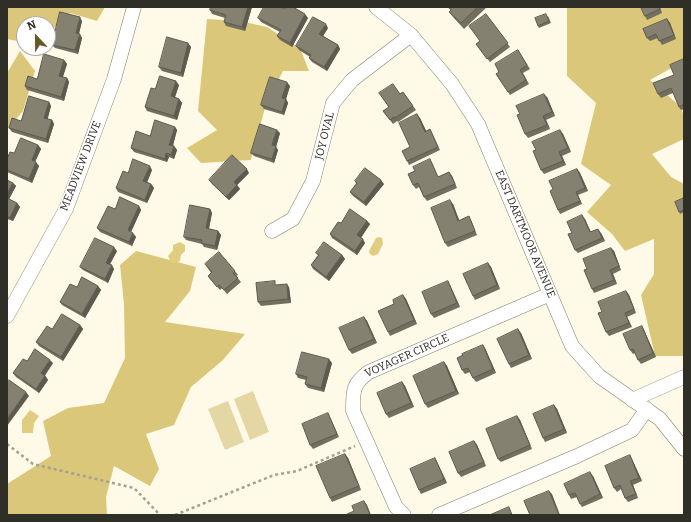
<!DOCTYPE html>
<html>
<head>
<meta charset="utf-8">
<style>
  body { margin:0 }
  #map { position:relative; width:691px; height:522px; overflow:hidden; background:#fffae8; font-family:Bitter,serif }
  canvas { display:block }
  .frame { position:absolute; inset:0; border:8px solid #2f2e27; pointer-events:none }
  .north { position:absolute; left:16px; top:16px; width:40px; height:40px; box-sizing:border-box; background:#fff; border:1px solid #acaba9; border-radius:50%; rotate:338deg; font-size:11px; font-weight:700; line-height:16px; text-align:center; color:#2f2e27 }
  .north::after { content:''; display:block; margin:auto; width:14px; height:18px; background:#655926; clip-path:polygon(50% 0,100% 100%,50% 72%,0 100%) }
</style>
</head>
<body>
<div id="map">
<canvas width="691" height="522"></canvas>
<div class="frame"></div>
<div class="north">N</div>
</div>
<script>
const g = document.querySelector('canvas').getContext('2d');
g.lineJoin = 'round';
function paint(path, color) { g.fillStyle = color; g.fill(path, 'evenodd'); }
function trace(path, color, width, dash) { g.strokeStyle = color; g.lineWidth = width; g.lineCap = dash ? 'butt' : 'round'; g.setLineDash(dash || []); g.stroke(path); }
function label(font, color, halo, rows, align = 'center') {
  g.font = font + ' Bitter,serif'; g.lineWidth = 3; g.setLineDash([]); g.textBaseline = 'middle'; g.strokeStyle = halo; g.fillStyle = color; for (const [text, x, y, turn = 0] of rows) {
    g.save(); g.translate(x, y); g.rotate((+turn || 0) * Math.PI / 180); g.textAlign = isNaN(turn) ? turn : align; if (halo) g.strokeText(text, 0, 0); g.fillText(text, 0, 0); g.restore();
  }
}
const green = new Path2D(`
  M253,391L269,432L250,440L234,399Z
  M228,401L244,442L225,450L208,409Z`);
const forest = new Path2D(`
  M8,7H105L97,21L70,13L55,27L48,31V24H24V41L22,42L7,39Z
  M567,7H684V61L650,80L681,107L684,117V139L652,154L671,177L684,184V356H655L641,295L654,274V239L625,251L612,234L587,212L611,185L581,164L596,103L567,76Z
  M207,19L240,21L267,27L300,48L309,71H283L266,104L251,160L201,163L187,148L217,130L198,111Z
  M20,51L35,71L23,111L7,130V73Z
  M136,251L196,267L190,291L165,322L245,334L223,360L191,387L174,425L146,434L159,469L150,486L114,466L106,497L107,515H7V484L51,456L43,421L68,408L104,403L125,358L124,304L120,265Z`);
const water = new Path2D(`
  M379,237L382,238L383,244L378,254L373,256L370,254L369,251L376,238Z
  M180,242L185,245V251L181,255L180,261L172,264L168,256L173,250V245Z
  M30,410L39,416L34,423L33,433H22V420Z`);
const path = new Path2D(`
  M7,444L33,464L134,488L160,515
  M175,515L274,475L297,471L355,446`);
const minor = new Path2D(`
  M376,7L411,35L452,84L478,124L572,346L599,376L660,419L684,449
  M272,231L293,219L313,181L333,103L352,80L411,35
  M7,316L66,209L114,79L134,7
  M632,400L684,377
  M404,515L396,507L353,411C353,392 352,384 369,372L550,294
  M439,515L577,456L632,430L647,409`);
const wall = new Path2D(`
  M211,7H252L245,31L226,26L224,22L225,18L212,14L210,10Z
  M447,7H487L464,29L453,17L449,12L451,10Z
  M660,7L662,13L647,20L645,16Z
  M285,9L308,18L292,47L280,40L277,36L280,32L261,22L258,18Z
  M486,14L510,47L490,62L476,44L480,41Z
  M548,16L551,23L539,28L538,26Z
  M667,19L670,23L676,39L662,45L658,38L650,41L647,38Z
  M82,21L79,34L82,38L78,54L55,48L52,45Z
  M328,28L323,36L338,45L340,49L327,71L312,62L309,58L310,57L299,50L296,46Z
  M188,43L191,47L183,77L162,71L159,67Z
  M518,50L530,69L523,73L529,84L510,95L496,74L499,72Z
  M684,59V109L681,110L679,107L673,93L661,98L658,94L674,75Z
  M64,60L67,64L63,77L67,78L69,82L64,101L27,90L25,86L37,79Z
  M179,85L175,97L179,99L182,103L177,120L147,111L145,107Z
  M290,86L286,99L288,103L284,115L264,109L261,105Z
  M403,92L416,110L398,122L397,121L393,124L383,111L389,107L400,94Z
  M547,97L555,116L546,120L550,129L528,138L525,134L520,114Z
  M49,102L51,106L47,119L52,120L54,124L48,143L12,132L9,128L21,121Z
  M420,118L426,131L430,129L432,133L440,150L409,165L407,161L410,147Z
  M175,127L177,130L173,146H174L177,150L174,159L169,157L167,162L134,152L131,148L150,136Z
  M560,130L563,134L571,152L562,156L566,165L544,174L541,170L536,150Z
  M280,133L276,147L278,150L274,163L254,156L251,153Z
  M38,145L41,149L35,162L39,166L32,183L7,172V159L14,153Z
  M432,163L438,177L449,172L452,176L457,188L427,201L424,197L419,187L416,189L413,185Z
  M577,169L580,173L588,191L578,195L582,204L560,214L558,210L553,189Z
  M152,170L147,182L151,184L154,188L147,203L118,192L116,188L128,173Z
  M249,173L237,185L240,189L229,200L212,184L209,180Z
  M7,180L13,183L16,186L9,199L17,203L20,207L13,221L7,219Z
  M355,181L384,184L366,206L353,196L350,192L356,184Z
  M684,198V212L680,214L679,212Z
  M453,204L459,220H471L477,235L448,247L445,243Z
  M139,206L141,210L131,232L136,237L132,246L100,232L97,228L115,209Z
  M210,209L212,213L209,229L218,231L221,235L217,250L204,247L202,244L186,240L184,237Z
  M585,219L591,232L601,233L605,241L578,253L575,250L572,233Z
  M367,221L370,224L361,238L365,243L357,255L332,238L330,234L341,223Z
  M611,248L614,251L621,270L613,274L617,284L594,293L592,289L587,269Z
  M117,251L110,264L114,269L108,283L83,270L80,267Z
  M316,253L342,255L345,259L329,281L313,269L311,265L318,255Z
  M488,263L491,267L500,289L475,300L473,296Z
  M205,264L235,271L238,275L236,276L241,282L227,294L222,288L220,290L211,280L208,276L211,273Z
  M277,285L289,287L291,303L261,306L258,302Z
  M450,285L460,307L434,318L431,314Z
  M98,286L101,290L85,318L62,305L60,302L77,287Z
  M626,291L629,295L636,313L627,317L632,327L609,336L606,332L602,312Z
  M403,295L406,299L417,324L390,336L388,332L394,304Z
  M364,317L367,321L377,343L352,354L349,350Z
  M80,325L83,329L63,361L39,346L36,342L52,329Z
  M642,326L644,330L656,357L641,364L638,360L635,353L633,354L630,350Z
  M521,333L532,359L511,368L509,364Z
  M485,348L496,373L476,382L473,378L470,372L465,374L462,370Z
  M27,361L53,363L45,375L48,380L39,393L16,377L13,373Z
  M444,362L447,366L459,394L428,408L425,404Z
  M332,363L324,392L308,388L305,384L306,380L298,378L296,374Z
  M402,382L405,386L414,407L389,418L386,414Z
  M554,405L557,409L567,433L545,442L543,438Z
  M328,413L330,417L339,437L313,449L310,445Z
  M517,416L520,420L532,449L501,462L498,459Z
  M474,441L477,445L486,466L461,477L458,473Z
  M345,454L348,458L361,490L332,502L330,498Z
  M435,458L437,462L447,483L421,494L419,490Z
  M632,459L642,481L633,485L638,498L628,502L625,498L621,489L617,492L614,488Z
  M593,476L603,498L582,507L580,504L577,497L571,499L569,495Z`);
const shadedWall = new Path2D(`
  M248,7H252L245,31L242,27Z
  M305,14L308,18L292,47L290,43Z
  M80,17L82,21L78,37L76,33Z
  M667,19L670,23L676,39L674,35Z
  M326,24L328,28L322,38L319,34Z
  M80,34L82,38L78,54L75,50Z
  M188,43L191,47L183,77L181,73Z
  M338,45L340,49L327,71L324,67Z
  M64,60L67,64L62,79L59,76Z
  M67,78L69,82L64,101L61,97Z
  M176,81L179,85L174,100L171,96Z
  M287,82L290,86L286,99L288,103L284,115L282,112V98Z
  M544,94L547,97L555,116L552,112Z
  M179,99L182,103L177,120L174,116Z
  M49,102L51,106L47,122L44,118Z
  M417,114L420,118L428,135L425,132Z
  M543,116L546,120L550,129L547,125Z
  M52,120L54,124L48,143L46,139Z
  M175,127L177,130L172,148L169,145Z
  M277,130L280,133L276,147L278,150L274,163L272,159V145Z
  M560,130L563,134L571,152L568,148Z
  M38,145L41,149L34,164L32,160Z
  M174,146L177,150L174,159L171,155Z
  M559,152L562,156L566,165L563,161Z
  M166,153L169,157L167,162L165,159Z
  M36,162L39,166L32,183L29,179Z
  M150,166L152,170L146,185L143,181Z
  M247,169L249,173L237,185L240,189L229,200L226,197L234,182Z
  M577,169L580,173L588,191L585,188Z
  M449,172L452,176L457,188Z
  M381,180L384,184L366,206L364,202Z
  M13,183L16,186L8,201L7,199V194Z
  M151,184L154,188L147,203L145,200Z
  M576,192L578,195L582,204L580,201Z
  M450,200L453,204L461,225L458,221Z
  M17,203L20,207L13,221L10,218Z
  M139,206L141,210L130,234L128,230Z
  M210,209L212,213L208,232L206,228Z
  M582,215L585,219L592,236L590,232Z
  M367,221L370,224L360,239L357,235Z
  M598,229L601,233L605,241L602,238Z
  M218,231L221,235L217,250L215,246Z
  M133,233L136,237L132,246L129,242Z
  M363,239L365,243L357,255L355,251Z
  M114,247L117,251L109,266L106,263Z
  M611,248L614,251L621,270L619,266Z
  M342,255L345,259L329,281L326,277Z
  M488,263L491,267L500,289L497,285Z
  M112,265L114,269L108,283L105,279Z
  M610,270L613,274L617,284L614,280Z
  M448,281L450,285L460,307L457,303Z
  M287,284L289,287L291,303L288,299Z
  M98,286L101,290L85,318L82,314Z
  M626,291L629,295L636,313L634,309Z
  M403,295L406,299L417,324L414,320Z
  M625,313L632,327L629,323Z
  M364,317L367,321L377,343L374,339Z
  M80,325L83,329L63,361L61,357Z
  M642,326L644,330L656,357L653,353Z
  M518,329L521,333L532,359L529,355Z
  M483,345L485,348L496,373L493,369Z
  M329,359L332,363L324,392L321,388Z
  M50,360L53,363L44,377L41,373Z
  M444,362L447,366L459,394L456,391Z
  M45,376L48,380L39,393L36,389Z
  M402,382L405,386L414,407L411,403Z
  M26,392L29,396L7,426V419Z
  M554,405L557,409L567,433L564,429Z
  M517,416L520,420L532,449L530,445Z
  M474,441L477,445L486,466L484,462Z
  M345,454L348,458L361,490L359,486Z
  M630,455L632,459L642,481L639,478Z
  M435,458L437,462L447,483L444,479Z
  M590,472L593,476L603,498L600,494Z
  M630,481L633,485L638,498L636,494Z
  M549,491L552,494L560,515H559Z
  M364,501L367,505L371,515H370Z`);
const building = new Path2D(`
  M211,7H248L242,27L224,22L226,15L210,10Z
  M264,7H281L285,9L286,7H293L305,14L290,43L277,36L281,30L258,18Z
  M449,7H478L461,23L449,12L451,10Z
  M641,7H659L660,9L645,16Z
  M60,12L80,17L76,33L80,34L75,50L52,45Z
  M486,14L508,43L487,59L476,44L480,41L469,26Z
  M546,14L549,21L538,26L535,18Z
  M313,17L326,24L319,34L338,45L324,67L309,58L311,55L296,46Z
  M667,19L674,35L659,41L656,34L647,38L643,29Z
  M167,37L188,43L181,73L159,67Z
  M518,50L527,65L520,70L526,80L508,92L496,74L499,72L495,64Z
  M44,54L64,60L59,76L67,78L61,97L25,86L28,76L37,79Z
  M684,59V104L679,107L671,88L658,94L653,83L674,75L670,65Z
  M160,76L176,81L171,96L179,99L174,116L145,107L151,88L155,89Z
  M270,77L287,82L282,98L286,99L282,112L261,105Z
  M393,84L400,94L403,92L413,106L395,118L394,117L390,120L383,111L389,107L379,93Z
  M544,94L552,112L543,116L547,125L525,134L517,115L520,114L516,106Z
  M29,96L49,102L44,118L52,120L46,139L9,128L12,118L21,121Z
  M417,114L425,132L430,129L438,147L407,161L402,151L410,147L399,123Z
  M155,120L175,127L169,145L174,146L171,155L166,153L165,159L131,148L136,131L150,136Z
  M260,124L277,130L272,145L276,146L272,159L251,153Z
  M560,130L568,148L559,152L563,161L541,170L533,151L536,150L532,142Z
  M21,138L38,145L32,160L36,162L29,179L7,170V159L10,152L14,153Z
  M232,155L247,169L234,182L237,185L226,197L209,180Z
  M133,159L150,166L143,181L151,184L145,200L116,188L123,171L128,173Z
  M430,159L438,177L449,172L455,184L424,197L418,183L413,185L408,174L415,171L413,167Z
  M365,168L381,180L364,202L350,192L357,183L355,181Z
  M577,169L585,188L576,192L580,201L558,210L550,191L553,189L549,181Z
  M7,180L13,183L7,194Z
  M120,197L139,206L128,230L133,233L129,242L97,228L108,206L115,209Z
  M7,198L17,203L10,218L7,216Z
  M684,198V210L679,212L675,202Z
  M450,200L458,221L469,216L475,231L445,243L431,208Z
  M190,205L210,209L206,228L218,231L215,246L201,243L202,240L184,237Z
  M350,209L367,221L357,235L363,239L355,251L330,234L338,222L341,223Z
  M582,215L590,232L598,229L602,238L575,250L568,234L572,233L567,222Z
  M95,238L114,247L106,263L112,265L105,279L80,267Z
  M324,242L342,255L326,277L311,265L319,255L316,253Z
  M611,248L619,266L610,270L614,280L592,289L584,270L587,269L583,259Z
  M219,252L235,271L233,273L238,278L224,290L219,285L217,287L208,276L212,272L205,264Z
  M488,263L497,285L473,296L463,274Z
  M82,277L98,286L82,314L60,302L70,284L77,287Z
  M275,281V285L287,284L288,299L258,302L256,283Z
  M448,281L457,303L431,314L422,292Z
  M626,291L634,309L625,313L629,323L606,332L598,313L602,312L598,302Z
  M403,295L414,320L388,332L378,311L394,304L393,300Z
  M62,314L80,325L61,357L36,342L47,326L52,329Z
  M364,317L374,339L349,350L339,328Z
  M642,326L653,353L638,360L633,349L630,350L623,334Z
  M518,329L529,355L509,364L497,339Z
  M483,345L493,369L473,378L468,368L462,370L457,358L463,355L462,354Z
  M35,349L50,360L41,373L45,376L36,389L13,373L23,359L27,361Z
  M302,352L329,359L321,388L305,384L307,377L296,374Z
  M444,362L456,391L425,404L413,376Z
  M9,380L26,392L7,419V382Z
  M402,382L411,403L386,414L377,393Z
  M554,405L564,429L543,438L533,414Z
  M328,413L337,434L310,445L302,424Z
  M517,416L530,445L498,459L486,429Z
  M474,441L484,462L458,473L449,452Z
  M345,454L359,486L330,498L316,466Z
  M630,455L639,478L630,481L636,494L625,498L620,485L614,488L605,466Z
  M435,458L444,479L419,490L410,469Z
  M590,472L600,494L580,504L575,493L569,495L564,484Z
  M549,491L559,515H530L524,501Z
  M364,501L370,515H345L354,511L352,506Z
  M509,507L512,515H490Z`);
const streetNames = [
  ["JOY OVAL",325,136,-76],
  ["MEADVIEW DRIVE",81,166,-69],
  ["EAST DARTMOOR AVENUE",525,234,67],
  ["VOYAGER CIRCLE",407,356,-24]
];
paint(green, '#e4d7a3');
paint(forest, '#dac77a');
paint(water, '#e0cd80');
trace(minor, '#827e6e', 15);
trace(path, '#a4a093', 2.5, [3, 3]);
trace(minor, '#fff', 14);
paint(wall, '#726f61');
paint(shadedWall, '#5d5a4f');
paint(building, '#858171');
trace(building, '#5d5a4f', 1);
label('11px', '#2f2e27', '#fff', streetNames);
</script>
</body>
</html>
